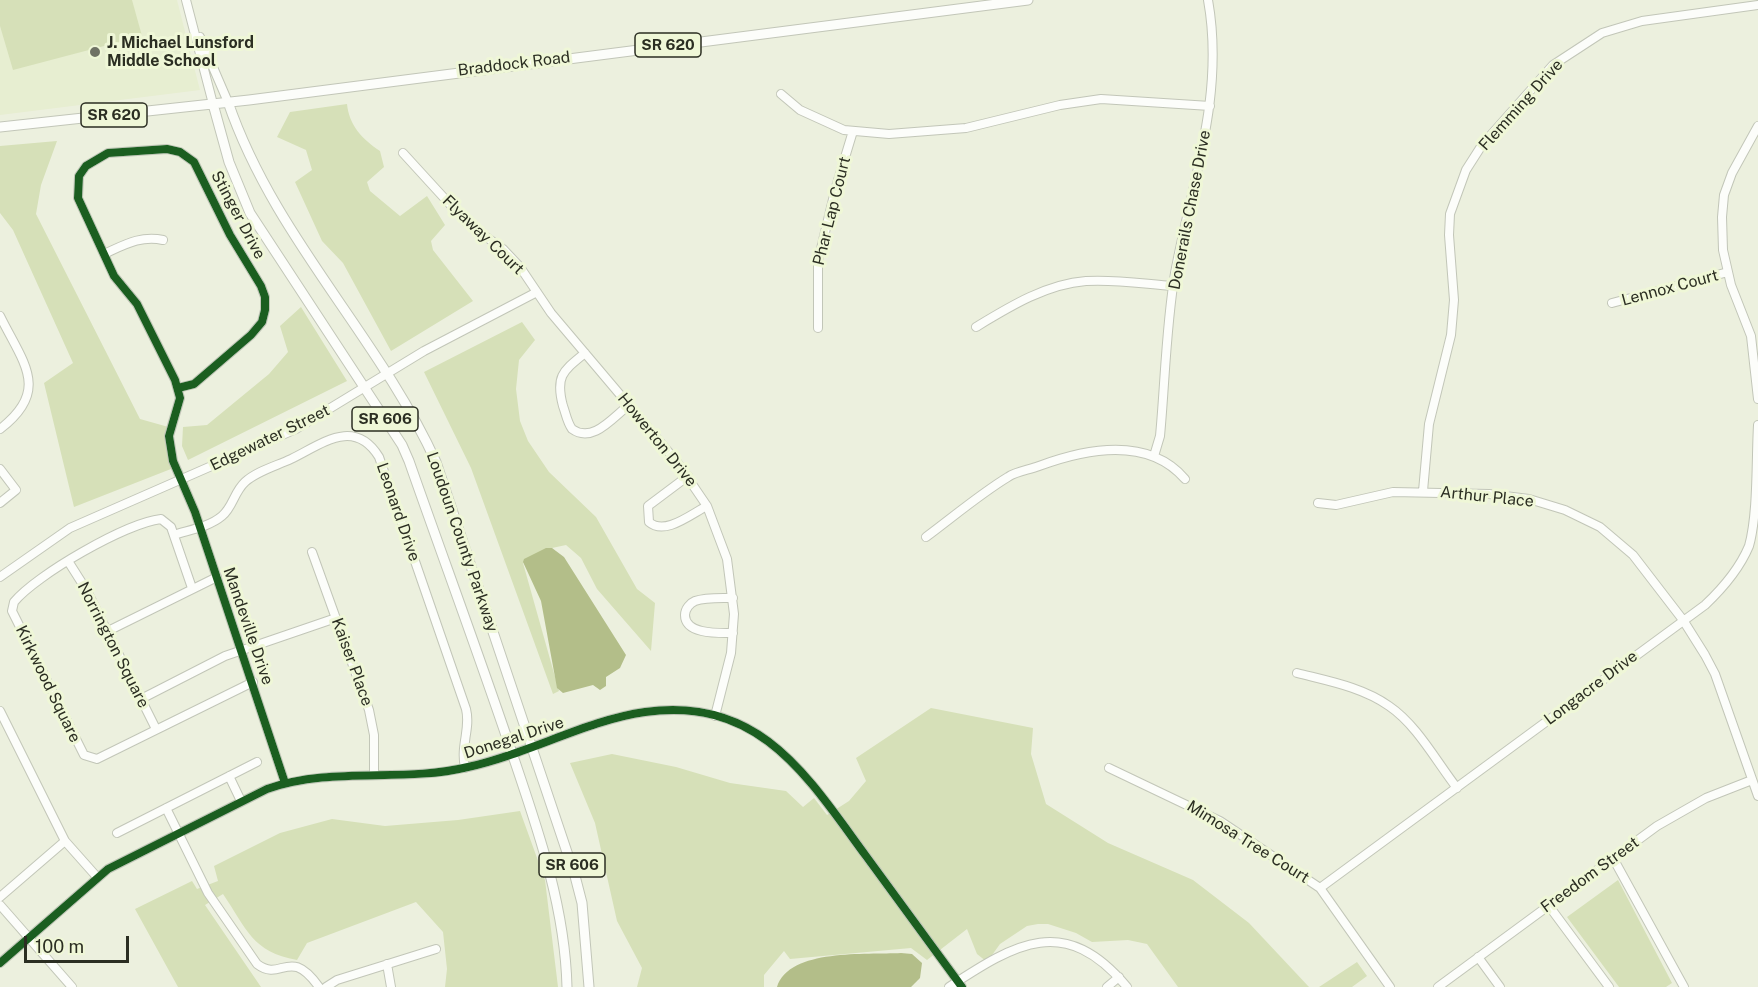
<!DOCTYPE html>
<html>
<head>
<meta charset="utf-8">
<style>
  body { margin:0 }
  #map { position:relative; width:1758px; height:987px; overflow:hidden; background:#ecf0de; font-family:"Public Sans",sans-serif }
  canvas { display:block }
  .scale { position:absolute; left:24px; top:936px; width:105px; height:27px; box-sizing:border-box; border:3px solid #2b2e22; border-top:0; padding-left:8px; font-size:18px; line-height:21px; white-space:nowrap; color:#2b2e22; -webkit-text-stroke:4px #eff7d7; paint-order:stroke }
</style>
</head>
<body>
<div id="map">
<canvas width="1758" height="987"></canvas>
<div class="scale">100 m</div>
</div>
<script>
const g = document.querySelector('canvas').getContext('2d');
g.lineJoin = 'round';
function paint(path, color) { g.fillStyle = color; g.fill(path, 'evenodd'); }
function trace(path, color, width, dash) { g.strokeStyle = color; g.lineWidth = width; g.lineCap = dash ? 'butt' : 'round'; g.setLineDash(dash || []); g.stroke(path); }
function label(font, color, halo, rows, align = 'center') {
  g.font = font + ' "Public Sans",sans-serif'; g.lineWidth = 6; g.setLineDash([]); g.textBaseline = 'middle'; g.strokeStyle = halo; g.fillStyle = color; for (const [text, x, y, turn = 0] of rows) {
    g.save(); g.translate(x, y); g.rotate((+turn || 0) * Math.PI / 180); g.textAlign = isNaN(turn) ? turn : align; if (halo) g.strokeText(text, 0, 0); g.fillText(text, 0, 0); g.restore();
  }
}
const built = new Path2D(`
  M0,0H177L200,90L0,115Z`);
const green = new Path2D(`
  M0,0H132L142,36L13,70L0,26Z
  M347,104C349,125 362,139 380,151L384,167L367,182L370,191L400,216L427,196L445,225L431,241L433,250L473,301L391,351L343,263L322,241L295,182L312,170L306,150L277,137L290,112Z
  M57,141L41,185L36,214L140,419L172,428L176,467L74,507L44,383L73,363L13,230L0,213V146Z
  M301,307L347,381L188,460L182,446L183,427L207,425L269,374L288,352L280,326Z
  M522,322L535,340L519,360L516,389L520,421L528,441L549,472L596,517L637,589L655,603L651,651L597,589L581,558L566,545L552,548L523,563L559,691L553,694L471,468L424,372Z
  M931,708L1033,728L1031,754L1046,804L1108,843L1193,880L1249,923L1309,987H1178L1147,944L1128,940L1092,942L1076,933L1048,924H1038L1027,926L1000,944L987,962L977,954L967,929L927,960L911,948L790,959L784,951L764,975V987H637L642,968L617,921L595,823L570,763L612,754L676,767L730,783L786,791L803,807L814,798L827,815L849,801L866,781L856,758Z
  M520,811L545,880L558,987H445L447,969L443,932L416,902L307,943L297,960C252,952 247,929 223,894L205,905L261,987H178L135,909L192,881L197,889L218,881L214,866L280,833L332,819L385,826L458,820Z
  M1618,880L1672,983L1666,987H1619L1567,917Z
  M1357,962L1367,976L1352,987H1319Z`);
const water = new Path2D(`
  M546,548H552L564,557L626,655L620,668L606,677V686L600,690L593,685L563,693L557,688L541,601L523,562L524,559Z
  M901,953L912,954L922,963L920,978L911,987H777C789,948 867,955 901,953Z`);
const minor = new Path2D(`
  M186,0L213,104
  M200,37L228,102
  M781,94L800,110L844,130L889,134L966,128L1060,105L1101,99L1210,106
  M1758,126L1732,173L1724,195L1722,217L1723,250L1731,285L1751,336L1758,399
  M403,153L467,223L503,249L520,267L551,313L677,462L707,506L727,559L734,614L731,653L715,716
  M104,254C124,245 141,235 163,240
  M1612,303L1728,272
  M0,316C23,363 51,390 0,429
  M976,327C1009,307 1046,284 1086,281C1115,279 1145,284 1174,286
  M818,328V261L836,187L853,131
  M585,353C563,371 555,376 563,406C566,414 567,422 572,429C593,444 613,417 629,405
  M178,388L194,384L251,335L262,322L265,310V297L261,286L230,235L194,162L180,152L167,149L108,153L86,166L79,176L78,198L114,276L137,304L175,380L180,398L169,436L173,461L195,512L285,783
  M1154,456L1160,436C1165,383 1166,326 1175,273C1192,182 1225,94 1208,0
  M0,469L16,490L0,503
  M688,476L648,506L649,522C665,536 691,514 707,506
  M1423,491L1429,424L1451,335L1454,300L1449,235L1450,214L1466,170L1482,145L1553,65L1602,33L1642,21L1758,5
  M1318,503L1336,505L1393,492L1489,494L1529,499L1565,510L1600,527L1633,555L1683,620L1705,655L1715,674L1758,796
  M174,535C189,530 209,527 222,516C233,507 234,492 245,482C257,471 276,466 291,459C322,444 354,417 379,457L466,709C471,729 460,745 465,768
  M926,537C953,517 980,494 1008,477C1017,471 1029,470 1039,466C1085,449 1148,436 1185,479
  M312,552L369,710L374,735V774
  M68,561L87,591L156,729
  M0,577L70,528L296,429L424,351L537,292
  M192,588L171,527L161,519C126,523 36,575 14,602L12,611L84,755L97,759L253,682
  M733,598C722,598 706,597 695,601C690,603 685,609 685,615C685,635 720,633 733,633
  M108,631L217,577
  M1297,673C1328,681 1362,687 1389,706C1417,725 1436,761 1457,788
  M141,699L225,656L336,618
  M0,711L65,841L97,877
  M1109,768L1220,821L1320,888L1390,987
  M229,776L241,801
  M166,808L208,893L257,964C282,983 289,945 319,987
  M117,833L257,762
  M1613,858L1684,987
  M1320,888L1705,605C1723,588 1739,570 1749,546C1758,514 1756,460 1758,425
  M0,897L65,841
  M0,905L72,987
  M1549,906L1609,987
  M1478,957L1500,987
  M0,963L108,869L267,789C333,766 402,783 468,767C528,754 587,720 645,712C760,696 807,776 866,856C898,899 930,943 962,987
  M387,964L391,987
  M326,987L337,980L436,949
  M949,987C1016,943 1065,913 1127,987
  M1107,987L1119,977
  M1438,987L1657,826L1706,798L1752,780`);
const major = new Path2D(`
  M228,102C274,237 378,335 436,462L575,876L582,903L589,987
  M213,104L229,162L250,213L402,445L409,461C443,558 479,655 512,753C538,830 565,906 567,987
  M0,127L249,100L1028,0`);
const cycleway = new Path2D(`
  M178,388L194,384L251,335L262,322L265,310V297L261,286L230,235L194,162L180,152L167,149L108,153L86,166L79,176L78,198L114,276L137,304L175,380L180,398L169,436L173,461L195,512L285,783
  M0,963L108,869L267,789C333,766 402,783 468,767C528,754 587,720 645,712C760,696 807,776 866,856C898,899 930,943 962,987`);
const markers = [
  [95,52,6,"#6f7264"]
];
const shields = [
  [668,45,66],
  [114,115,66],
  [385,419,66],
  [572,865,66]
];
const shieldNames = [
  ["SR 620",668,45],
  ["SR 620",114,115],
  ["SR 606",385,419],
  ["SR 606",572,865]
];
const poiNames = [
  ["J. Michael Lunsford",107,43],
  ["Middle School",107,61]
];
const streetNames = [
  ["Braddock Road",514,64,-7],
  ["Flemming Drive",1521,105,-48],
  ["Donerails Chase Drive",1190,210,-79],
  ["Phar Lap Court",832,211,-76],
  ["Stinger Drive",238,215,62],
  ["Flyaway Court",483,235,44],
  ["Lennox Court",1670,288,-15],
  ["Edgewater Street",270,438,-26],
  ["Howerton Drive",657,440,51],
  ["Arthur Place",1487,497,6],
  ["Leonard Drive",398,512,71],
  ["Loudoun County Parkway",462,542,71],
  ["Mandeville Drive",248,626,71],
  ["Norrington Square",113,645,63],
  ["Kaiser Place",352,662,70],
  ["Kirkwood Square",48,684,64],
  ["Longacre Drive",1591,688,-37],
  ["Donegal Drive",514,738,-18],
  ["Mimosa Tree Court",1248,842,32],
  ["Freedom Street",1590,875,-36]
];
paint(built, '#e7eed1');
paint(green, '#d6e0b8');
paint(water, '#b3be89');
trace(minor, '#c2c6b8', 10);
trace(major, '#c2c6b8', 11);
trace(minor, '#fcfdfa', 8);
trace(major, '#fcfdfa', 9);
trace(cycleway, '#1b5e20', 8);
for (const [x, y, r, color] of markers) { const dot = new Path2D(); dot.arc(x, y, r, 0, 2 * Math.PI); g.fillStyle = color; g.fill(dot); trace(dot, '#eff7d7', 2); }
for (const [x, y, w] of shields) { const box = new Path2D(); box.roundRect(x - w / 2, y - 12, w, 24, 4.5); g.fillStyle = '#eff7d7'; g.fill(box); trace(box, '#2b2e22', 1.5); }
label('bold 15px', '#2b2e22', null, shieldNames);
label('bold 16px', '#2b2e22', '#eff7d7', poiNames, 'left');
label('16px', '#2b2e22', '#eff7d7', streetNames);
</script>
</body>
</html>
